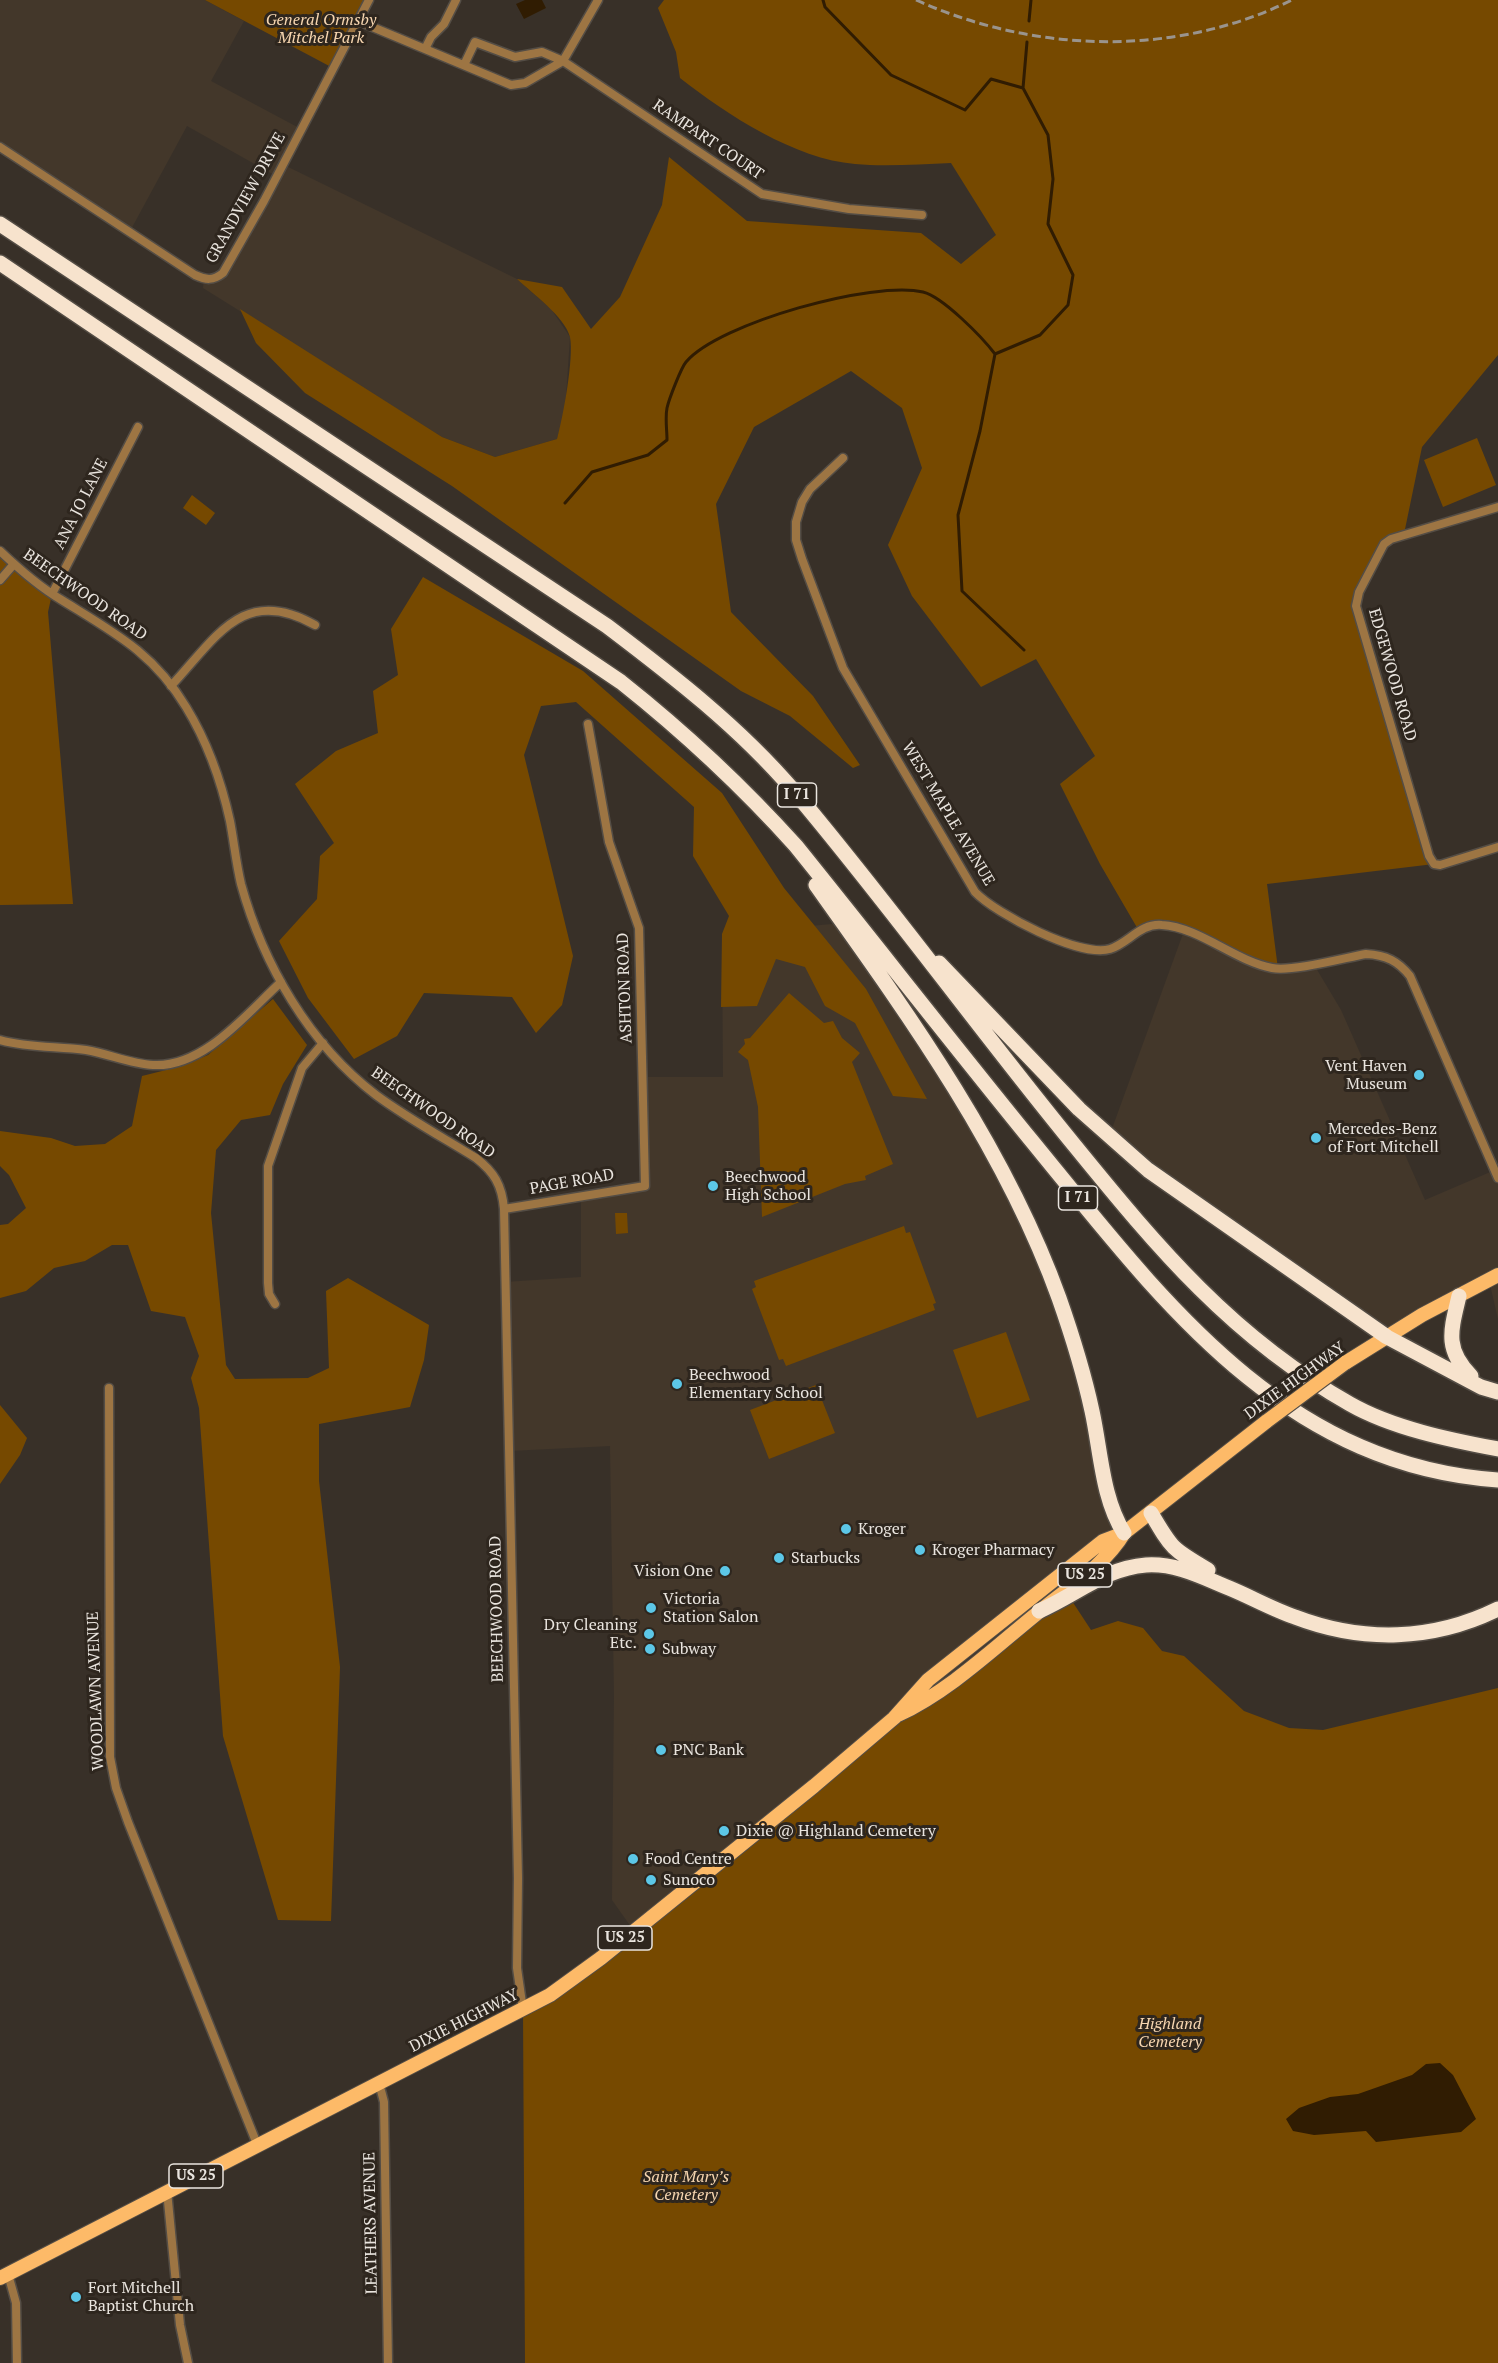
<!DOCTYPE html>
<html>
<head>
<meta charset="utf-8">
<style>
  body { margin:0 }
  canvas { display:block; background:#383028 }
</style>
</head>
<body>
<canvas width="1498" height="2363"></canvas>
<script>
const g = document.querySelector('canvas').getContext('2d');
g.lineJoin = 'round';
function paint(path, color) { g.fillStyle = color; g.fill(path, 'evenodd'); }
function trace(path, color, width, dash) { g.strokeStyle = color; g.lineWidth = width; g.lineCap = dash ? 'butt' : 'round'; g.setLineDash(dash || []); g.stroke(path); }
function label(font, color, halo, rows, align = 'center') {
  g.font = font + ' "PT Serif",serif'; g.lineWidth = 6; g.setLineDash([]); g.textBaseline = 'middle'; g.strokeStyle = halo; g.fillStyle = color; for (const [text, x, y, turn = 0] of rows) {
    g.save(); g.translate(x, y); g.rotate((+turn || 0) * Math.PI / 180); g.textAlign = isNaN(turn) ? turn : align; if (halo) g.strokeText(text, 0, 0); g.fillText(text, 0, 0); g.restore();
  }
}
const built = new Path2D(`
  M0,0H205L244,21L211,81L301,129L282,164L517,279L551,309L570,337L565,411L557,439L495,457L442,437L203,288L204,279L217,278L276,176L187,126L129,233L0,147Z
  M843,923L947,1077L1059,1298L1124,1533L1113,1552L634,1931L612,1900L614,1695L610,1446L509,1451L505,1282L581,1277V1195L645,1185L642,1077H723L722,934Z
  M1184,931L1270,968L1313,963L1341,1010L1425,1200L1495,1170L1498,1178V1319L1489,1280L1387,1337L1109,1137Z`);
const green = new Path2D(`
  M205,0H369L333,68Z
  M664,0H1498V355L1422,447L1404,534L1391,539L1357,599L1434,864L1267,884L1278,969L1169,926L1139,931L1100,864L1060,784L1095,756L1036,659L981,687L912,596L888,545L922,468L902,408L851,371L754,427L716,504L731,612L813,696L860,765L853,768L790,716L741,691L452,486L305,393L256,343L240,309L442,437L495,457L557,439C563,417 574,359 570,337C565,317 532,293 517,279L562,287L591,329L620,297L662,205L669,157L747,221L921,233L961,264L996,235L951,163C920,164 886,167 855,164C795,159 727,115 680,78L676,52L658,8Z
  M1477,438L1496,485L1443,507L1424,460Z
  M192,495L215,513L206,525L183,508Z
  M0,551L52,594L48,612L73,904L0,905Z
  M423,577L583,671L722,793L784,888L866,989L927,1099L893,1096L855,1023L825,1006L805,967L776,959L757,1006L721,1007L722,934L729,916L693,856L694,807L576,702L541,706L524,755L573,956L562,1005L536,1033L512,997L424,993L397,1036L354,1059L308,998L279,941L317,899L320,856L334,843L295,784L336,751L378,733L373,691L398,675L391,629Z
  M789,993L824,1023L833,1021L842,1038L860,1053L852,1062L893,1164L865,1176L866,1180L845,1184L762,1217L758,1107L748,1060L738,1052L745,1044L744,1039L750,1038Z
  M273,999L307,1045L283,1084L270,1115L241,1120L216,1150L211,1213L226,1365L235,1379L308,1378L329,1368L326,1291L348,1278L429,1325L424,1360L410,1407L319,1424V1481L340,1667L331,1921L278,1920L223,1736L199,1408L191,1378L199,1356L185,1317L151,1311L128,1245H112L85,1261L54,1268L26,1291L0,1298V1225L8,1224L26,1208L9,1175L0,1166V1131L51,1138L75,1146L105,1144L132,1126L142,1076L182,1066L208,1055Z
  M627,1213L628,1233L616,1234L615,1213Z
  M904,1226L906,1233L910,1232L936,1303L933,1304L935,1310L786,1366L783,1359L779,1360L752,1289L756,1287L754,1281Z
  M1006,1332L1030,1400L977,1418L953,1350Z
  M816,1385L835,1433L769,1459L750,1410Z
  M0,1405L27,1438L20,1455L0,1484Z
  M1070,1598L1091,1630L1118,1621L1143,1628L1162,1651L1184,1656L1244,1711L1289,1728L1323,1730L1498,1688V2363H525L523,2010L550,1995L894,1718Z`);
const water = new Path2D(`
  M525,0H542L546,8L524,19L516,4Z
  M1440,2063L1453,2075L1476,2119L1461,2132L1376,2142L1366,2131L1314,2135L1293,2131L1286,2119L1299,2108L1330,2097L1358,2094L1412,2075L1426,2064Z`);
const stream = new Path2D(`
  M823,0L825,7L891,75L965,110L991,79L1023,88
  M1029,21L1031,0
  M995,354L1040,335L1068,305L1073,275L1048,224L1053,179L1048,135L1023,88L1027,42
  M995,354L980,431L958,515L962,591L1024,650
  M565,503L592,472L648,455L667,440C667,430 665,418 667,408C669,399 681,368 686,362C719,323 874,280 923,292C943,297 982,337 995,354`);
const minor = new Path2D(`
  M358,21L511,85L525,83L563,61L598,0
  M426,47L431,37L444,24L456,0
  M464,65L475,42L515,57L542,52L563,61L762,194L849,209L922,215
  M0,147L195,275C206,280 213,281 223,273L264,201L369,0
  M843,458L810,489L802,502L796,522V540L802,559L843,668L975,892C996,914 1080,958 1110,949C1129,943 1140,923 1162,925C1199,927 1235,961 1272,968C1292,972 1344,958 1366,954C1386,955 1398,961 1410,976L1498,1178
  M1498,507L1391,539L1384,544L1359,592L1356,606L1429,856L1434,864L1440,865L1498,847
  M0,551C19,569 38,586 60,599C113,632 153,652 186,707C208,743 221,780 230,821C234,842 236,863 241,884C263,964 309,1044 376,1095C407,1118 442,1137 476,1158C494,1172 502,1185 504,1209L518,1878L517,1968L523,2010
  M0,580L14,564
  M52,594L138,427
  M171,686C216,638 243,584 315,625
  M0,1040C29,1048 57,1046 86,1050C109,1054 131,1064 153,1065C204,1068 247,1013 281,982
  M504,1209L645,1186L639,928L609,842L588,724
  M275,1304L269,1294L268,1283V1166L302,1068L323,1043
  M109,1388L110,1757L116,1788L128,1822L257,2144
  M379,2083L384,2102L388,2363
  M167,2191L180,2325L188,2363
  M8,2274L16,2303L17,2363`);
const primary = new Path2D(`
  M1345,1363L1422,1315L1498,1275
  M898,1715C950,1691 995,1647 1040,1611C1069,1587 1104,1566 1124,1533
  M0,2278L550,1995L601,1958L814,1786L894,1718L928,1680L1103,1541L1124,1533L1267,1421`);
const motorway = new Path2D(`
  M0,224L607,626C673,676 739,727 793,790C891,906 979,1029 1075,1146C1158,1248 1233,1338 1350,1404C1392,1428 1450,1440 1498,1449
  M0,263L621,682C684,732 742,786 796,846C875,944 952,1043 1031,1140C1158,1295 1280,1465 1498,1480
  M816,885C908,1014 1005,1148 1059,1298C1072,1335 1084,1374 1092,1411C1101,1452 1102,1498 1124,1533
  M939,963L1079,1109L1148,1170L1387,1337L1481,1387L1498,1392
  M1459,1296C1451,1330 1444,1349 1471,1376
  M1151,1513C1172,1549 1172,1549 1208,1570
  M1039,1611C1076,1595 1105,1568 1146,1565C1176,1563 1202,1577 1229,1588C1251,1597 1272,1609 1295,1617C1363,1643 1433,1641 1498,1609`);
const rail = new Path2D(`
  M916,0C1034,53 1174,58 1292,0`);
const primaryBridge = new Path2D(`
  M1267,1421L1345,1363`);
const markers = [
  [1419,1075,6,"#5cc7e7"],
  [1316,1138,6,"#5cc7e7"],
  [713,1186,6,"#5cc7e7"],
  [677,1384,6,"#5cc7e7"],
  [846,1529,6,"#5cc7e7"],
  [920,1550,6,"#5cc7e7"],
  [779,1558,6,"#5cc7e7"],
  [725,1571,6,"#5cc7e7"],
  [651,1608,6,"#5cc7e7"],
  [649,1634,6,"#5cc7e7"],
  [650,1649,6,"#5cc7e7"],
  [661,1750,6,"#5cc7e7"],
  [724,1831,6,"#5cc7e7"],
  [633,1859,6,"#5cc7e7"],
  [651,1880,6,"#5cc7e7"],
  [76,2297,6,"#5cc7e7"]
];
const shields = [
  [797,795,39],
  [1078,1198,39],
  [1085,1575,54],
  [625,1938,54],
  [196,2176,54]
];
const shieldNames = [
  ["I 71",797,795],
  ["I 71",1078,1198],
  ["US 25",1085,1575],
  ["US 25",625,1938],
  ["US 25",196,2176]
];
const parkNames = [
  ["General Ormsby",321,20],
  ["Mitchel Park",321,38],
  ["Highland",1170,2024],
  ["Cemetery",1170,2042],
  ["Saint Mary’s",686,2177],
  ["Cemetery",686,2195]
];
const streetNames = [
  ["RAMPART COURT",708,140,34],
  ["GRANDVIEW DRIVE",246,198,-61],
  ["ANA JO LANE",81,504,-63],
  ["BEECHWOOD ROAD",85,595,35],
  ["EDGEWOOD ROAD",1392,675,74],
  ["WEST MAPLE AVENUE",948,814,59],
  ["ASHTON ROAD",625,988,-92],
  ["BEECHWOOD ROAD",433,1113,35],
  ["PAGE ROAD",572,1182,-10],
  ["DIXIE HIGHWAY",1295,1381,-36],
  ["BEECHWOOD ROAD",497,1609,-91],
  ["WOODLAWN AVENUE",96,1691,-92],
  ["DIXIE HIGHWAY",464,2021,-27],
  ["LEATHERS AVENUE",371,2223,-91]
];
const poiNames = [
  ["Vent Haven",1407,1066,"right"],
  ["Museum",1407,1084,"right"],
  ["Mercedes-Benz",1328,1129],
  ["of Fort Mitchell",1328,1147],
  ["Beechwood",725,1177],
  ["High School",725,1195],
  ["Beechwood",689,1375],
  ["Elementary School",689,1393],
  ["Kroger",858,1529],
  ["Kroger Pharmacy",932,1550],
  ["Starbucks",791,1558],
  ["Vision One",713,1571,"right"],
  ["Victoria",663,1599],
  ["Station Salon",663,1617],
  ["Dry Cleaning",637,1625,"right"],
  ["Etc.",637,1643,"right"],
  ["Subway",662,1649],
  ["PNC Bank",673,1750],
  ["Dixie @ Highland Cemetery",736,1831],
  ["Food Centre",645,1859],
  ["Sunoco",663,1880],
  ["Fort Mitchell",88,2288],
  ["Baptist Church",88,2306]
];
paint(built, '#43372a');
paint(green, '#764900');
paint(water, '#301c02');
trace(stream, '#301c02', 3);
trace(minor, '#544d45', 11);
trace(primary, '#544d45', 16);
trace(motorway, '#544d45', 18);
trace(minor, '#9d7543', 8);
trace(primary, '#fdba68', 14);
trace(motorway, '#f7e3cd', 15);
trace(rail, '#9a948d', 3, [9, 4.5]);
trace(primaryBridge, '#544d45', 16, []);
trace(primaryBridge, '#fdba68', 14);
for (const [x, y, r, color] of markers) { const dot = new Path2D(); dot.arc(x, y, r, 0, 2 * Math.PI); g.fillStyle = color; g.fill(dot); trace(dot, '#2e261e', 2); }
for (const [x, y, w] of shields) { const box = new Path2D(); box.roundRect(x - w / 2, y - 12, w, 24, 4.5); g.fillStyle = '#2e261e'; g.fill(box); trace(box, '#eae5df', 1.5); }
label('bold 15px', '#eae5df', null, shieldNames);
label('italic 16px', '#f7d6b0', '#2e261e', parkNames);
label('16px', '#eae5df', '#2e261e', streetNames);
label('16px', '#eae5df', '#2e261e', poiNames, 'left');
</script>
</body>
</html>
